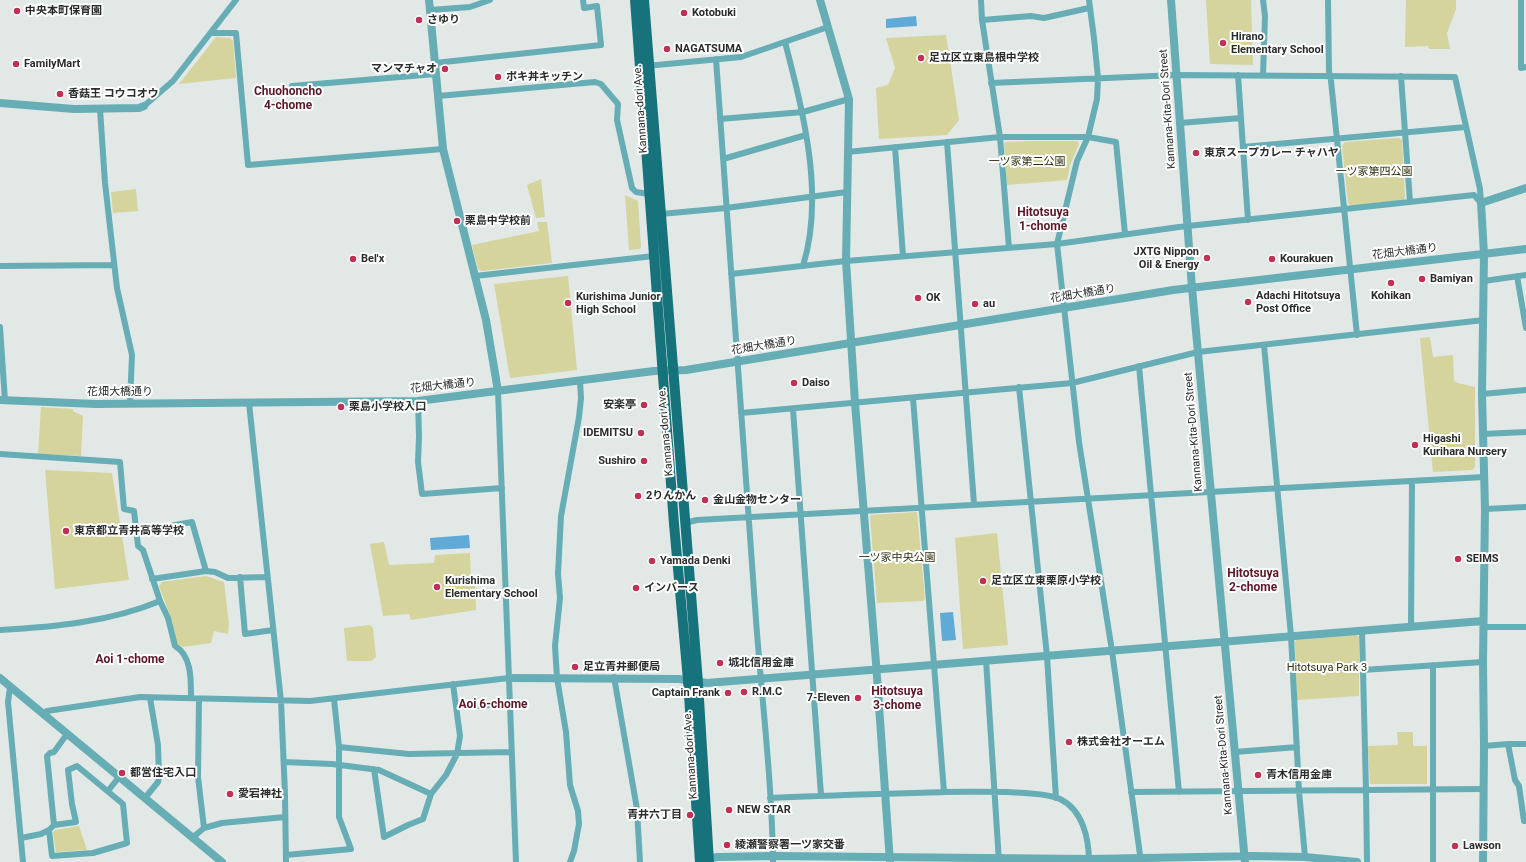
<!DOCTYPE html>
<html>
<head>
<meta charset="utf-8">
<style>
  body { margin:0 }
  canvas { display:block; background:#e1e8e5 }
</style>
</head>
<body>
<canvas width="1526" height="862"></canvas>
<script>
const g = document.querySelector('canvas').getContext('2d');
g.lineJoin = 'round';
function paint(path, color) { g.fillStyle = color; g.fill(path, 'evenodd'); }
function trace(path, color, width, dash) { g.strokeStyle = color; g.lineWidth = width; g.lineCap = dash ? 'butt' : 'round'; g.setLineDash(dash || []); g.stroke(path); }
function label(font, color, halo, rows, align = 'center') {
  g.font = font + ' Roboto,"Noto Sans JP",sans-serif'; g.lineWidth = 4; g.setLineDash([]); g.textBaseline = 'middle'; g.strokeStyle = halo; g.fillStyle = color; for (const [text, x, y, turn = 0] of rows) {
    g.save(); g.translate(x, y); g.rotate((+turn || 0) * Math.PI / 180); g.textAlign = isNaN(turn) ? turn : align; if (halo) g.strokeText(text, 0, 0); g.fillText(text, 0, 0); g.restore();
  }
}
const green = new Path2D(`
  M1206,0H1251L1253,65L1210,64Z
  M1406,0H1456V9L1447,33L1450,49H1429L1428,46L1405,47Z
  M946,35L959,120L947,135L879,139L876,88L888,85L895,68L886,38Z
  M216,37L230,38L233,41L236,78L179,84Z
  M1399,138L1402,140L1405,197L1403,201L1351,206L1348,203L1342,146L1345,142Z
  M1032,141H1078L1079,144L1070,165L1067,180L1007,185L1004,144L1006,142Z
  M541,179L545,217L536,218L527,185Z
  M136,189L138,211L113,213L111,192Z
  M625,195L638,201L641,247L640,249L629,250Z
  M537,222H547L552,263L482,271L478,269L472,245L539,231Z
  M568,276L577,370L510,378L494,284Z
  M1430,337L1433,357L1453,355L1454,381L1458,383L1475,387V467L1472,470L1433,472L1420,338Z
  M41,407L73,409V411L83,416L81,456L38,454Z
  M45,470L112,473L129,580L55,589Z
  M917,512L925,599L923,601L877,603L870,517L871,515Z
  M997,533L1008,645L963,649L955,538Z
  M384,542L389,565L434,563L435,555L470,553L471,583H475L476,610L411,620L409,614L383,616L370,544Z
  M206,576L224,582L229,624L228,634L214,631L211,643L182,647L176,644L172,621L159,586L162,582Z
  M370,625L373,628L376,657L371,661H347L344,628Z
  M1356,635L1359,637V696L1297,700L1295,642L1297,640Z
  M1397,732H1413V746H1427V784H1370L1368,746L1398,745Z
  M79,826L87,850L56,852L53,833L55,830Z`);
const water = new Path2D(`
  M916,16L917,26L886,28V19Z
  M469,535L470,548L431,550L430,538Z
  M953,612L956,640L942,641L940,613Z`);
const minor = new Path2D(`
  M981,0L982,20L1000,137L1009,248
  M1089,0L1094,38L1098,78L1097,99L1088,137L1077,161L1057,244L1079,442L1112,651L1141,862
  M1328,0L1329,71L1331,81L1357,335
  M1521,0V68L1526,67
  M430,10L470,7L490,0
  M982,20L1031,16L1044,18L1089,8
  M211,33H236L248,165L443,149
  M785,42C803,112 825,195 803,266
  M716,59C730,246 744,433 756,620C762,701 772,781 773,862
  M435,63L601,45L597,6L584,8L583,0
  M646,66L741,57L828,27
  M1238,75L1248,220
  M1263,75L1265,16L1263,0
  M1401,76L1410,202
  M991,83L1176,75L1455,77L1480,189L1481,203
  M292,86L436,74
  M438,96L595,82L601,84L618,104L617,120L632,188L636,192L649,194
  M144,106L173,81L236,0
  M100,109L105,183L117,288L132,355L130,403
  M720,119L803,112L849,99
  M1180,123L1241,118
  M947,142L974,504
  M895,147L903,256
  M1243,147L1466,127
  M847,152L1000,137H1088L1116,142L1125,234
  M723,159L806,135
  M661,214L726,208L847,192
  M0,266L114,265
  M731,274L846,261L1057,244L1179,227L1474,195L1481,203
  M475,276L654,256
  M1517,276L1526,328
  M1484,281L1526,275
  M0,327L5,401
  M1264,345L1291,636L1299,791L1305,857
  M1139,366L1179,792
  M1019,387L1047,656L1056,798
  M498,391L516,862
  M1482,394L1526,390
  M913,398L944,792
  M418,401L419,437L418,462L422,494L502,488
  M249,403L281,701L285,794L286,862
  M793,409L821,795
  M741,413L1072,383L1198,352L1484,320
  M1483,434L1526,432
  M0,454L120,462L124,509L134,511L138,546L143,550L160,601L168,618L175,646C192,656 191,680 191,698
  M1485,509L1526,507
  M685,523L697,520L1484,477
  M136,532L192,522L206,571
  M240,577L245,634L273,630
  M152,579L206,571L215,572L228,578L267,577
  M1411,626L1412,481
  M1483,627H1526
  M0,630C53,627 110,622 160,601
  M1362,630L1366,790L1367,862
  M986,660L999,862
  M1433,665V862
  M1363,670L1483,662
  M614,677L637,809L640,862
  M10,687L8,702L23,862
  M199,699L198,777L204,828
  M334,699L339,747L409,754L511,752
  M479,706L509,703
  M43,714L47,711L140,697L310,701L509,678
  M1508,744L1515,780L1519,786L1524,821H1526
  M1484,746L1508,744H1526
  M1235,752L1297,747
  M284,762L332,764L379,770L431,794
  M374,769L384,837L408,825L423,819L431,794L446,775L457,754L460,736L453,684
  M108,791L119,777
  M1131,792L1483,789
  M145,798L158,782L159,777L158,745L150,698
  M770,798C829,795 887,794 946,792C973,792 998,791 1025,793C1037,794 1049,794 1060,799C1083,810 1089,839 1089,862
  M54,825L47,756L50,753L54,752L67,734
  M21,838L41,834L49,830L54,825L76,822L72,804L68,770L77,766L123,804L127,843L93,853L52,856L49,830
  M192,838L204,828L222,823L285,817
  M286,855L351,849L339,817V747
  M570,862L574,851L579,824L578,811L570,785L566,732L557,678L555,646L560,598L558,574L561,516L579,417L581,398L580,381`);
const tertiary = new Path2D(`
  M429,0L443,149L486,320L498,391
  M820,0L849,99L846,261L855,403L876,663L890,862
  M1171,0L1192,288L1245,862
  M0,103L74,109L139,108L144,106
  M0,400L96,404L418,401L654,371L686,370L1173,290L1526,249
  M0,678L222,862
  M509,678L679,679L707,683L1483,621
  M705,859L718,857L773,856L1089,859L1254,856L1305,857L1357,862
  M1483,862L1484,746L1483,662L1485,509L1482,394L1484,254L1481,203L1526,188`);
const primary = new Path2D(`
  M635,0L674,524L688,680L700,862
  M644,0L698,683L709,862`);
const markers = [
  [17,11,4,"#c13155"],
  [684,13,4,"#c13155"],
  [419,20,4,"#c13155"],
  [1223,43,4,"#c13155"],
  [667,49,4,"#c13155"],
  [921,58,4,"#c13155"],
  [16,64,4,"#c13155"],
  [445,69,4,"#c13155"],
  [498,77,4,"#c13155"],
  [60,94,4,"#c13155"],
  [1196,153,4,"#c13155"],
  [457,221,4,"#c13155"],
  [1207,258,4,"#c13155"],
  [353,259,4,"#c13155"],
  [1272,259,4,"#c13155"],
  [1422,279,4,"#c13155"],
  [1391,283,4,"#c13155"],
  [918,298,4,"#c13155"],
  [1248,302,4,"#c13155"],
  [568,303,4,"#c13155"],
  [975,304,4,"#c13155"],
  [794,383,4,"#c13155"],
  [644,405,4,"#c13155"],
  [341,407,4,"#c13155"],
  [641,433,4,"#c13155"],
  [1415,445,4,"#c13155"],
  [644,461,4,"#c13155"],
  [638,496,4,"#c13155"],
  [705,500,4,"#c13155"],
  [66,531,4,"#c13155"],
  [1458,559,4,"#c13155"],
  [652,561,4,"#c13155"],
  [983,581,4,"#c13155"],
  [437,587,4,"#c13155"],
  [636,588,4,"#c13155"],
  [720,663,4,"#c13155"],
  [575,667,4,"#c13155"],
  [744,692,4,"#c13155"],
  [728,693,4,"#c13155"],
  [858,698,4,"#c13155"],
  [1069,742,4,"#c13155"],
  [122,773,4,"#c13155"],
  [1258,775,4,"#c13155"],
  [230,794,4,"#c13155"],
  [729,810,4,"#c13155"],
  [690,815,4,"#c13155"],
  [727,845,4,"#c13155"],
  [1455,846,4,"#c13155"]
];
const poiNames = [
  ["中央本町保育園",25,11],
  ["Kotobuki",692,13],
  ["さゆり",427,20],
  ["Hirano",1231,37],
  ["Elementary School",1231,50],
  ["NAGATSUMA",675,49],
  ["足立区立東島根中学校",929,58],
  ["FamilyMart",24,64],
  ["マンマチャオ",437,69,"right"],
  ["ポキ丼キッチン",506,77],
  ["香菇王 コウコオウ",68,94],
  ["東京スープカレー チャハヤ",1204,153],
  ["栗島中学校前",465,221],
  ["JXTG Nippon",1199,252,"right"],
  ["Oil & Energy",1199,265,"right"],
  ["Bel'x",361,259],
  ["Kourakuen",1280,259],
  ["Bamiyan",1430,279],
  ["Adachi Hitotsuya",1256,296],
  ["Post Office",1256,309],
  ["Kohikan",1391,296,"center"],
  ["Kurishima Junior",576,297],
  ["High School",576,310],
  ["OK",926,298],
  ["au",983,304],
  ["Daiso",802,383],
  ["安楽亭",636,405,"right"],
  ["栗島小学校入口",349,407],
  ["IDEMITSU",633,433,"right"],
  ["Higashi",1423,439],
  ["Kurihara Nursery",1423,452],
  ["Sushiro",636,461,"right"],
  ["2りんかん",646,496],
  ["金山金物センター",713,500],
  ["東京都立青井高等学校",74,531],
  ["SEIMS",1466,559],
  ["Yamada Denki",660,561],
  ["Kurishima",445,581],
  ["Elementary School",445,594],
  ["足立区立東栗原小学校",991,581],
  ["インバース",644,588],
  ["城北信用金庫",728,663],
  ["足立青井郵便局",583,667],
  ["R.M.C",752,692],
  ["Captain Frank",720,693,"right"],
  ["7-Eleven",850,698,"right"],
  ["株式会社オーエム",1077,742],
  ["都営住宅入口",130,773],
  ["青木信用金庫",1266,775],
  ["愛宕神社",238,794],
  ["NEW STAR",737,810],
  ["青井六丁目",682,815,"right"],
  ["綾瀬警察署一ツ家交番",735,845],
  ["Lawson",1463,846]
];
const streetNames = [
  ["Kannana-dori Ave.",641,109,-94],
  ["Kannana-Kita-Dori Street",1168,109,-94],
  ["花畑大橋通り",1405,252,-7],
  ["花畑大橋通り",1083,294,-9],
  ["花畑大橋通り",764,346,-9],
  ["花畑大橋通り",443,386,-6],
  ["花畑大橋通り",120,392],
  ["Kannana-dori Ave.",666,432,-95],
  ["Kannana-Kita-Dori Street",1194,432,-95],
  ["Kannana-dori Ave.",691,755,-94],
  ["Kannana-Kita-Dori Street",1224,755,-95]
];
const parkNames = [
  ["一ツ家第二公園",1027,162],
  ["一ツ家第四公園",1374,172],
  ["一ツ家中央公園",897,558],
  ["Hitotsuya Park 3",1327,668]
];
const neighbourhoodNames = [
  ["Chuohoncho",288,92],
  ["4-chome",288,106],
  ["Hitotsuya",1043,213],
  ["1-chome",1043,227],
  ["Hitotsuya",1253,574],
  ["2-chome",1253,588],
  ["Aoi 1-chome",130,660],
  ["Hitotsuya",897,692],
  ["3-chome",897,706],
  ["Aoi 6-chome",493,705]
];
paint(green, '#d4d49c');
paint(water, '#60aad7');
trace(minor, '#67adb5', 6);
trace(tertiary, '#67adb5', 8);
trace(primary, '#16727b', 10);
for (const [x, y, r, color] of markers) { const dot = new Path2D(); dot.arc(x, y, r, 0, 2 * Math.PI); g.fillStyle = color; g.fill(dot); trace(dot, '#fff', 1.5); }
label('bold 11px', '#2a2d2c', '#fff', poiNames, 'left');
label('11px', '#2a2d2c', '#fff', streetNames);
label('11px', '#2e2d0b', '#fff', parkNames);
label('bold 12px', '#5c1727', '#fff', neighbourhoodNames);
</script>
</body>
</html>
